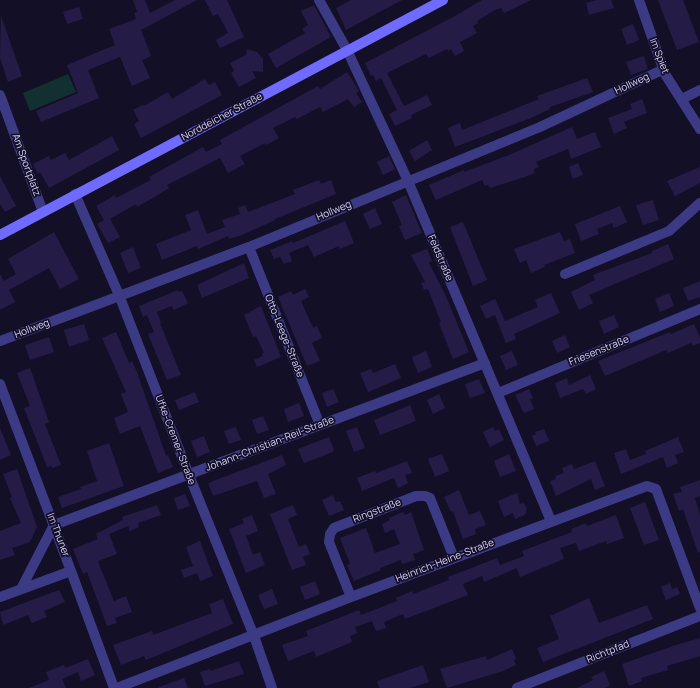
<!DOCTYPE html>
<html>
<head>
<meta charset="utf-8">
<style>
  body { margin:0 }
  canvas { display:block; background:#130f26 }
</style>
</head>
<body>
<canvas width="700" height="688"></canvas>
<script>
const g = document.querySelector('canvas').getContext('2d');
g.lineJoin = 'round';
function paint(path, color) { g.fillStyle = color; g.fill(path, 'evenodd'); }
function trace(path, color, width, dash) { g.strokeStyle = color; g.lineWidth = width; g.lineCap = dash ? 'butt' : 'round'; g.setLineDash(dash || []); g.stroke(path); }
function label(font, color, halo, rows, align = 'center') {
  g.font = font + ' Manrope,sans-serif'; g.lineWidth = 3.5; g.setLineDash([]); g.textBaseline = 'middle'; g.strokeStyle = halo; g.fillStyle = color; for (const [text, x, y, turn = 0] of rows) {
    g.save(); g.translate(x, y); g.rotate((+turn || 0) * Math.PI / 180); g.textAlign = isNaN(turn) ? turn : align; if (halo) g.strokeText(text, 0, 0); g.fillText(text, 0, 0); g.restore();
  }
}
const green = new Path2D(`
  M68,74L76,92L30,111L23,93Z`);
const building = new Path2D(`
  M133,0H145L150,13L175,0H197L141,30L151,56L142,60L150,78L132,86L120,57L88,70L99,98L41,122L36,111L78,93L67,65L115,45L109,29L136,19L134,13L137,12Z
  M205,0H227L244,37L220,48L216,40L228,33L218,14L213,16Z
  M351,0H402L346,30L336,8Z
  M482,0H531L504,13L501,8L495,10L477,21L478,23L473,26L477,33L460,42L464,51L455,56L451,49L448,51L447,49L429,58L426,54L387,73L404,106L427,95L432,105L411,115L412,118L395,126L389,114L397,110L381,78L376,81L373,75L371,76L365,63L455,16Z
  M597,0H611L614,8L589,15L586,3Z
  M658,0H683L699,42L677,50Z
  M314,5L331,37L276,68L268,54L305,33L302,29L308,25L301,11Z
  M79,7L83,19L67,24L63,12Z
  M1,16L22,76L8,82L0,58Z
  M633,24L639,40L627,45L621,29Z
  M247,49L257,52L263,59V72L252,71L256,78L239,87L231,73L234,71L230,63L246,55Z
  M644,56L648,69L631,75L626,62Z
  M347,72L358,89L359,91L356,93L362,102L354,107L348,99L323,112L320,107L297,119L295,117L273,128L279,138L266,145L265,143L240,156L245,164L228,173L220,158L167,185L169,188L146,202L137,207L136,204L110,219L120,237L108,243L97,224L104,220L96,206L115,195L116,198L151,180L149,177L203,147L206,152L222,144L220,140L318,86L320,89Z
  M587,78L593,92L550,107V109L531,118L455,147L448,128L460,123L462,130L539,99L537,96Z
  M205,79L209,85L215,82L222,95L141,138L134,124L139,121L133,110L143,105L144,106L168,92L172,99Z
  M642,99L647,113L624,122L627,128L614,134L608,118L632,109L630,104Z
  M572,127L577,139L595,132L601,147L571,159L568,149L536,162L539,167L534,169L535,173L525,177L490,188L488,185L485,186L482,180L436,200L429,185L464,170V172L509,155Z
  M112,136L119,150L49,188L40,172L38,174L33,164L49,156L51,160L65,153L69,160Z
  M427,140L432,150L415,161L409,151Z
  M389,156L395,169L383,175L377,162Z
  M578,163L583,175L573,179L569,167Z
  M700,167V183L675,196L667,181Z
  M0,176L16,206L5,212L0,204Z
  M319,180L321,184L331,180L336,194L275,219V220L242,235L229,239L228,236L198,249L197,246L162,260L156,244L191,230L185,215L198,210L207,234L225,227L222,220L240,214L238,208L245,205L248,212L295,194L293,190Z
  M406,195L422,233L405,240L399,226L402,225L392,202Z
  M653,200L659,220L643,225L636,205Z
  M620,206L627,222L614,228L612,223L597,229L599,234L581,241L575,224Z
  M375,208L382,224L370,229L363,214Z
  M345,221L354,243L340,249L339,246L314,257L308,245L289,253L292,261L284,264L280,257L274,259L270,250L292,241L293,243Z
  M463,222L487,280L473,286L450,227Z
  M54,232L79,279L60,289L49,268L9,290L15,302L0,310V274L4,281L16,274L8,259Z
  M560,232L564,241L570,239L575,253L544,265L545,267L531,273L526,260L520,263L514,249Z
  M668,244L674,259L589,295L593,303L579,310L571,292L595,280L593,275L652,253V251Z
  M133,247L141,268L128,273L120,253Z
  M427,249L432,261L429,263L445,294L469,352L453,359L439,323L441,322L428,289L424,290L421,283L425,282L411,255Z
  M244,263L249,278L202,298L197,285Z
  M700,281V297L688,301L683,288Z
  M305,289L309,297L301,301L313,328L317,326L322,338L312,343L320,361L307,366L278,297L291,291L293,295Z
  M178,290L179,292L182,291L188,303L174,310L172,306L157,312L161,323H160L181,375L167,380L148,334L154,332L147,315L143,317L139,306Z
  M551,293L560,313L514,334L516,339L506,343L495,315L486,319L480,306L495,299L505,321L538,307L535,300Z
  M669,293L674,306L660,312L655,299Z
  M261,306L281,357L257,367L254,360L263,356L262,353H264L256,336L253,337L244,315Z
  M614,315L619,327L604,334L599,321Z
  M84,324L89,340L69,347L64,330Z
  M694,324L700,337V343L693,346L691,343L668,353L666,350L605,376L598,361L670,332L671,334Z
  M116,332L129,363L132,361L137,372L166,456L168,455L173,467L158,473L140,426L120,434L114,418L128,412L121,394L126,392L102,338Z
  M565,335L570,347L557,353L552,341Z
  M49,337L54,352L30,360L25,345Z
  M426,351L432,367L418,373L412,357Z
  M512,351L518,365L506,370L500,356Z
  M395,364L401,378L368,392L360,373L371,369L373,373Z
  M30,368L49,422L45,424L61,465L52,468V466L47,467L24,408L30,406L17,373Z
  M590,375L596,389L586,394L583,389L560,398L555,383L567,378L569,385Z
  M479,379L485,393L470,398L465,384Z
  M333,389L339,402L327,407L322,393Z
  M529,389L533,398L530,399L534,409L524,413L515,395Z
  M195,392L199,402L179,410L175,400Z
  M439,394L445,408L433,414L427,400Z
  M299,403L304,416L288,422L284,409Z
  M410,405L416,421L380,435L374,420Z
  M263,416L269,430L257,434L252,420Z
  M236,427L241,440L229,444L224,431Z
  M357,427L365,448L354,452L346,431Z
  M493,427L495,431L499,429L504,440L490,447L483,432Z
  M0,428L11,455L0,460Z
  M544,429L549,441L536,446L532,436L536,434L535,432Z
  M204,436L210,452L197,457L191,441Z
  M329,437L334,450L333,452L304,463L298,449Z
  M678,437L684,452L675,455L678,463L667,468L663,457L621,474L614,453L626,449L630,460L646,454L645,451Z
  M109,443L124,486L62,508L58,497L81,489L80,487L97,481L87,451Z
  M442,454L449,471L435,477L428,459Z
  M509,454L516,471L500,477L494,461Z
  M282,455L286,465L268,474L276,494L264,498L257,481L213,496L208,483Z
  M407,461L412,473L405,475L408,483L398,488L394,478L362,491L357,478L375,471L376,473Z
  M595,461L605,486L595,490L591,479L556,496L550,481L556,479L555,476L564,473L562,468L572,464L574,469Z
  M17,469L37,527L30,542L12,548L15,555L0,560V531L21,523L10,498L12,497L3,474Z
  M700,480V496L695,498L700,515V552L698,553L683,509L679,511L673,494L682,492L680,487Z
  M459,490L469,515L480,511L486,525L475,529L476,534L463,539L453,511L451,512L444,497Z
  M517,493L520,504L524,503L527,509L525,515L515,519L513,513L504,517L498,501Z
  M185,494L190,506L178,510L174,498Z
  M333,495L336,502L340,501L344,510L329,516L322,500Z
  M645,502L659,540L644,545L630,508Z
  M157,505L161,515L138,523L139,527L130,531L128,526L109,534L117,554L98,561L100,567L114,601L126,596L132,612L115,618L117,623L107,626L87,572L83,574L73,549L98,539L96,534L123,520L122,517Z
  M293,505L297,515L288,519L299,547L306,544L310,554L303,557L306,565L292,570L270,514Z
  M403,512L405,515L411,512L424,550L413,554L415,560L402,564L401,560L380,568L381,570L354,581L347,565L350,564L340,538L366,528L375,553L400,544L394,529L385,533L382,524L390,520L389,518Z
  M252,515L258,531L246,536L253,555L260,552L265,565L246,573L229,529L244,523L242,519Z
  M616,515L624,538L607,544L606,541L579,551L576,543L560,548L564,559L520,577L517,568L484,582L482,576L463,584L468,595L405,619L403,614L384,622L386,628L376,631L372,621L355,627L357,633L350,636L352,642L316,657L314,651L288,661L282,645L308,636L306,631L359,610L361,615L397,601L396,598L412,591L413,594L449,580L448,577L497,558L500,565L524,556L522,551L572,532L571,529L586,523L587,526Z
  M200,541L213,576L200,581L197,573L184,578L181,570L193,566L186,547Z
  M315,581L320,594L305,600L300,587Z
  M670,583L672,589L677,587L680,594L666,600L661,587Z
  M272,589L278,604L264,609L258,595Z
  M59,590L65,602L44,611L47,617L32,623L28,615L3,625L0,612Z
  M589,598L599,623L647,605L653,619L543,662L537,648L559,639L550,616Z
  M223,599L233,624L146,660L144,656L121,665L113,645L152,631L153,635L212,613L209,604Z
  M700,638V656L667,666L668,670L641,678L642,681L629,686L622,664L673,646Z
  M512,649L516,659L514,660L516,665L503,671L447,688L440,669L486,656L487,660Z
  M88,659L95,675L81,681L78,672L62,679L66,688H29L49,680L46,672L64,665L65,668Z
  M239,661L244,674L205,686L200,672L210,669L211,671Z
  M423,665L429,682L410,688H379L377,681Z
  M604,671L610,685L605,688H577L593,680L591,677Z
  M184,678L188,688H159V687Z`);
const minor = new Path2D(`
  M319,0L347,50L408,181L551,521
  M639,0L665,74L700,129
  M0,95L43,212
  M682,99L700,90
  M75,194L119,295L189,475L254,636L272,688
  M249,247L320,425
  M565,274L669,231L700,203
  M0,341L249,247L540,127L662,70
  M0,384L71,571L114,688
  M498,393L700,309
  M21,589L54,525L485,363
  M0,597L71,571
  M351,597L329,542L330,534L334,528L416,496H425L430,498L454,558
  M117,688L351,597L647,486L656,489L700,608
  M517,688L700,616`);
const secondary = new Path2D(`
  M0,235L443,0`);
const streetNames = [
  ["Im Spiet",659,56,69],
  ["Hollweg",632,84,-25],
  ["Norddeicher Straße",222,117,-28],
  ["Am Sportplatz",26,165,70],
  ["Hollweg",334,211,-23],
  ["Feldstraße",440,258,67],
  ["Hollweg",32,329,-21],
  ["Otto-Leege-Straße",284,336,68],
  ["Friesenstraße",599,351,-22],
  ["Ufke-Cremer-Straße",175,440,69],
  ["Johann-Christian-Reil-Straße",270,444,-21],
  ["Ringstraße",377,511,-21],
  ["Im Thuner",58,535,69],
  ["Heinrich-Heine-Straße",445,561,-21],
  ["Richtpfad",608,652,-22]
];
paint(green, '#12302f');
paint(building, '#241b47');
trace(minor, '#3d3a85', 10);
trace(secondary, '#6f6bff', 10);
label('10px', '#d9d4ff', '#130f26', streetNames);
</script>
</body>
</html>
